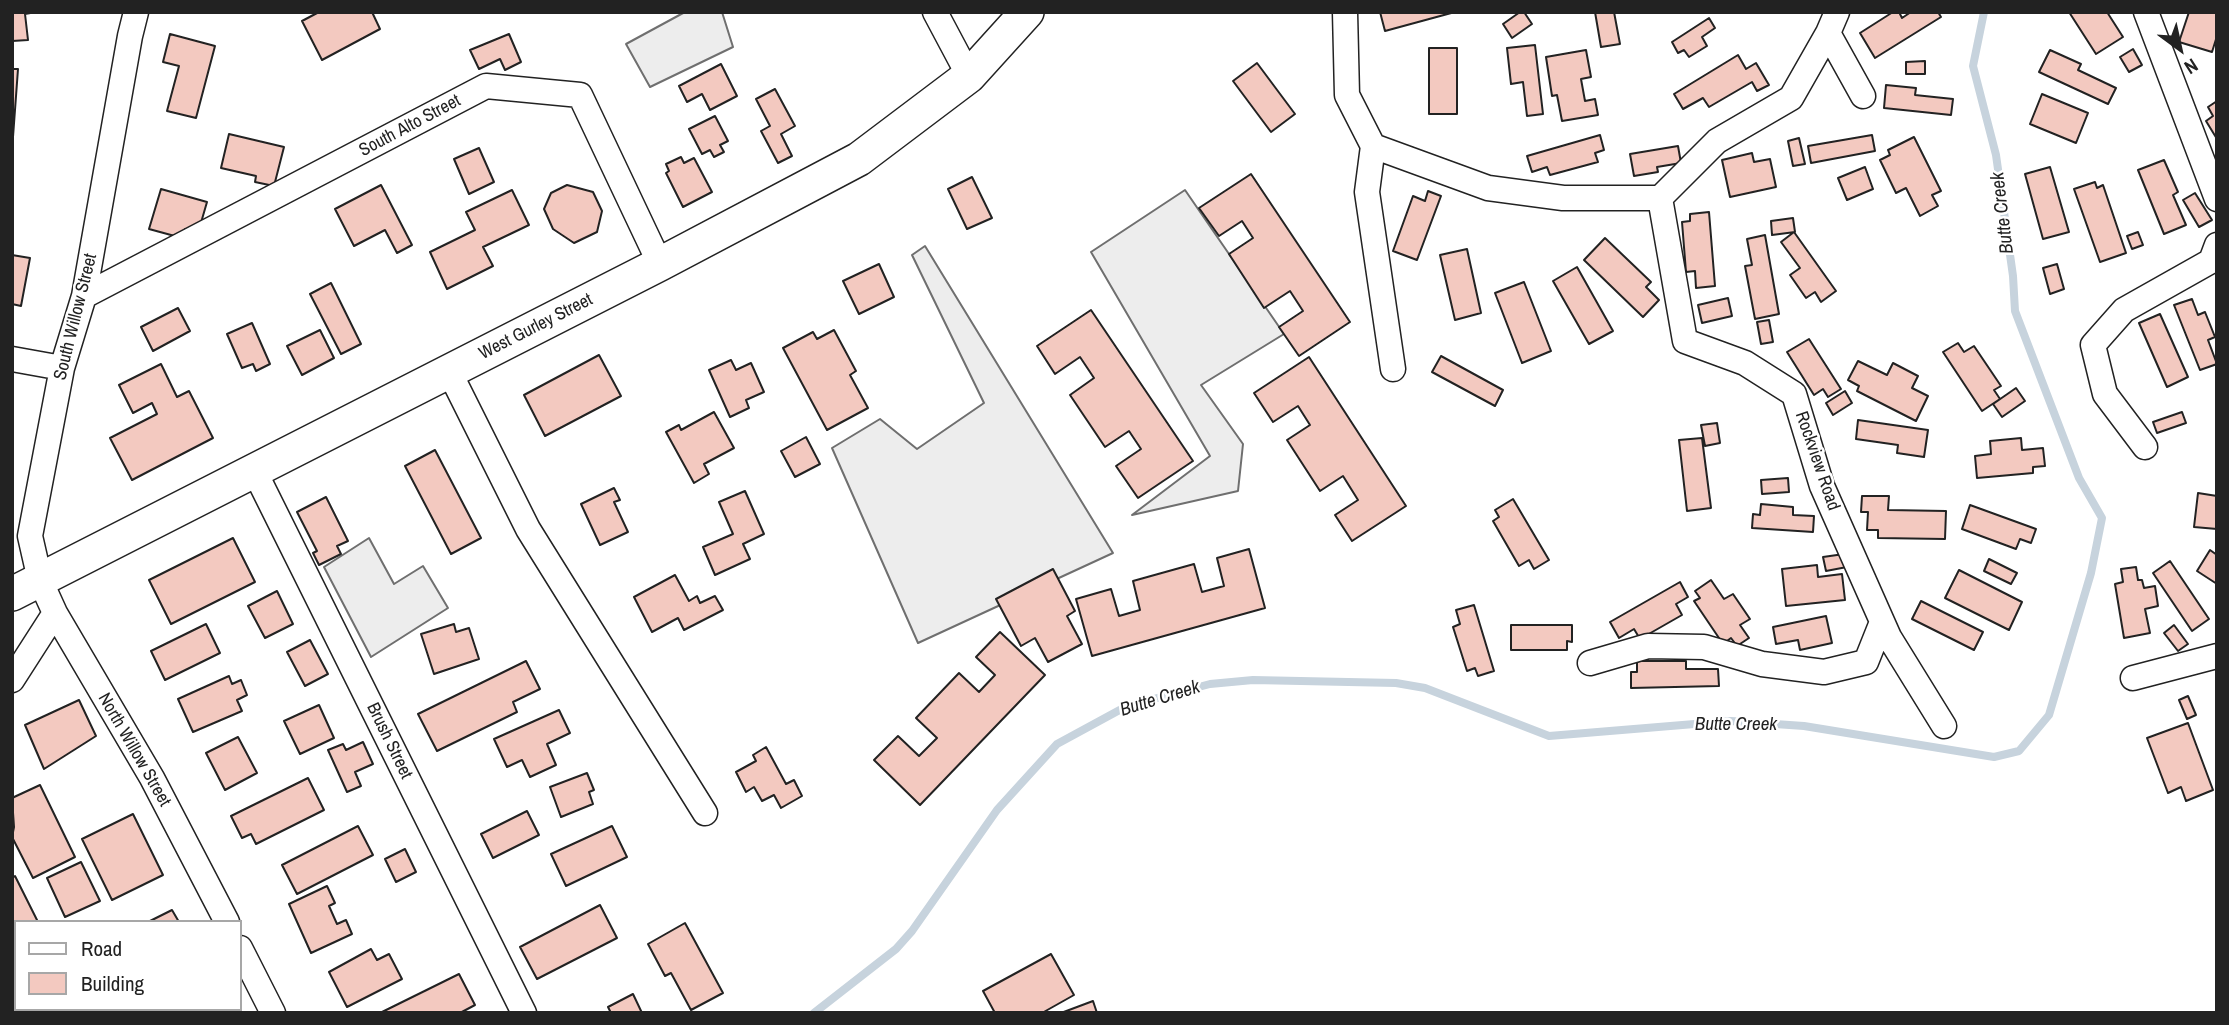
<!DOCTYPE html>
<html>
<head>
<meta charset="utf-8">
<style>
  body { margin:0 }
  #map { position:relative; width:2229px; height:1025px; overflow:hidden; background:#fff; font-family:"Archivo Narrow",sans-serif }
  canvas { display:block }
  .frame { position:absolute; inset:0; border:14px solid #222; pointer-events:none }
  .legend { position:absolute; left:14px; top:920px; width:228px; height:91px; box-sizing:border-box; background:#fff; border:2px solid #a7a7a7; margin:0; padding:9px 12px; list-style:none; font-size:21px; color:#222 }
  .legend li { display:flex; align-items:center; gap:14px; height:35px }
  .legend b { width:35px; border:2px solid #a7a7a7 }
  .north { position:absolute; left:2145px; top:14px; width:70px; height:70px; -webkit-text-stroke:5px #fff; paint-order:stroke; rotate:147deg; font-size:19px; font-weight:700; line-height:28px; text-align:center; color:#222 }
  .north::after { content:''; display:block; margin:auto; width:24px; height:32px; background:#222; clip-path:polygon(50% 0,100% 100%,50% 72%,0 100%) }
</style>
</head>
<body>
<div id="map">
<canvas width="2229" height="1025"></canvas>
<div class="frame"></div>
<ul class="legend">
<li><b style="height:9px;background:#fff"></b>Road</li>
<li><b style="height:19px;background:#f3c9c0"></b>Building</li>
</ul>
<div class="north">N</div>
</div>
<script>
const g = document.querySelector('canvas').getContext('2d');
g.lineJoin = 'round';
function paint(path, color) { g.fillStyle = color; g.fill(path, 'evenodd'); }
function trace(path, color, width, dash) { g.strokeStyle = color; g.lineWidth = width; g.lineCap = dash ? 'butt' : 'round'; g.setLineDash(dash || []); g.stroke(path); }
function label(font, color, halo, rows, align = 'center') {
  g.font = font + ' "Archivo Narrow",sans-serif'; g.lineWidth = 5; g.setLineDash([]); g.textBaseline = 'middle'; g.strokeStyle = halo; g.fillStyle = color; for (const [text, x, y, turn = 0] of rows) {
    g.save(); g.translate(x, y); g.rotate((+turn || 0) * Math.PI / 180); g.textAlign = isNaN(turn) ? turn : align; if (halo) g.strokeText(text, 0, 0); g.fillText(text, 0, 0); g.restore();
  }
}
const parking = new Path2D(`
  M685,12H722L733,47L650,87L626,44Z
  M1185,190L1284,334L1201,385L1243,444L1238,491L1132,515L1210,456L1091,252Z
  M925,246L1113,553L918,643L832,448L880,419L917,449L984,403L912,255Z
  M369,538L394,584L423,566L448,608L371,657L324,567Z`);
const stream = new Path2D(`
  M814,1013L896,949L912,931L997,810L1057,744L1127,706L1210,684L1253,680L1396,683L1425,688L1549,736L1731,721L1804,726L1994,757L2019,751L2049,715L2091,573L2102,518L2079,478L2015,311L2013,276L1996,155L1973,66L1984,12`);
const building = new Path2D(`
  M12,12H36L25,14L28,40L12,41Z
  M319,12H372L380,29L322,60L302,21Z
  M1380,12H1455L1385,31Z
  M1520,12H1524L1532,24L1512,38L1503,24Z
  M1595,12H1614L1620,44L1601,47Z
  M1893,12H1899L1902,18L1911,12H1938L1941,17L1875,58L1860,33Z
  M2069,12H2107L2123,37L2096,54Z
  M2189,12H2217V36L2212,52L2179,42Z
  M1709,18L1715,28L1702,37L1707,46L1689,57L1684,50L1678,53L1672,42Z
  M170,34L215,46L196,118L167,111L179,66L163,62Z
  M509,34L521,62L505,70L500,59L479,69L470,50Z
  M1535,45L1543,114L1527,116L1523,82L1511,84L1507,48Z
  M1429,48H1457V114H1429Z
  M2133,49L2142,65L2129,72L2120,57Z
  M1586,50L1591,77L1581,79L1585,101L1595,99L1598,115L1562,121L1557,95L1552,96L1546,57Z
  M2050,50L2081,64L2078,70L2116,88L2108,104L2039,72Z
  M1738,55L1746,69L1756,63L1769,85L1757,91L1752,82L1709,107L1703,98L1683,109L1674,94Z
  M1925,61V74H1906V62Z
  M1257,63L1295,114L1271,132L1233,81Z
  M721,64L737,96L710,110L702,94L687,102L679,86Z
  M12,69H18L13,137H12Z
  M1886,85L1916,88L1915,95L1953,99L1951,115L1884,108Z
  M775,89L795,126L781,134L792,156L778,163L761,131L770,126L756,99Z
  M2042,94L2088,113L2076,143L2030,124Z
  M2217,101V139L2206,121L2213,116L2208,107Z
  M715,116L728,141L720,145L724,152L714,157L710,150L702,154L689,129Z
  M229,134L284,147L274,186L255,182L256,176L221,168Z
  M1600,135L1604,150L1595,153L1598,162L1550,175L1547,167L1532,172L1527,156Z
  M1872,135L1875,151L1811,163L1808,146Z
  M1914,137L1941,191L1932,195L1938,206L1920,216L1906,188L1896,193L1880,160L1890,155L1888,150Z
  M1799,138L1805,164L1793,166L1788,141Z
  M1678,146L1681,163L1657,167L1658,172L1634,176L1630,154Z
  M479,148L494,182L469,194L454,159Z
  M1752,153L1754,162L1770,159L1776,187L1730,197L1722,160Z
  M681,157L684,163L694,158L712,192L683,207L666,173L669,171L666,164Z
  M2164,160L2178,192L2173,195L2186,225L2164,234L2138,170Z
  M1865,167L1873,189L1847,200L1838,178Z
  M2050,167L2069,232L2043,239L2025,174Z
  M1251,174L1350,322L1299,356L1279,327L1303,311L1290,291L1264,308L1229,254L1253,238L1242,221L1219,236L1199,208Z
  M972,177L992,218L967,229L948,189Z
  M2095,182L2097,188L2103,185L2126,253L2100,262L2074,189Z
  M381,185L412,245L397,253L385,230L354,246L335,209Z
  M567,185L593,192L602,211L597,232L574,243L553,229L544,209L551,193Z
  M161,189L207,202L198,233L185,229L182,238L149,229Z
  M512,190L529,225L483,247L493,266L447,289L430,252L475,230L466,212Z
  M1428,191L1441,196L1417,260L1393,251L1413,196L1425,201Z
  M2195,193L2212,220L2199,227L2183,200Z
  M1709,212L1715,286L1696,288L1695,271L1686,272L1682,222L1690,221V214Z
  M1793,218L1795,232L1772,235L1771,221Z
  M1794,232L1836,291L1821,302L1815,292L1806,298L1790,275L1800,268L1781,242Z
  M2138,232L2143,245L2132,249L2127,236Z
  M1765,235L1779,314L1755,319L1745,266L1752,265L1747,239Z
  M1605,238L1651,282L1646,287L1659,300L1643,317L1584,260Z
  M1467,249L1481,313L1455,320L1440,255Z
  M12,255L30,258L21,306L12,304Z
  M879,264L894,297L859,314L843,281Z
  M2057,264L2064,289L2050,294L2043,268Z
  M1577,267L1613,331L1589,344L1553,281Z
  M1524,282L1551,351L1522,363L1495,293Z
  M331,283L361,344L341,354L310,294Z
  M1728,298L1732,316L1702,323L1698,305Z
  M2192,299L2198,315L2205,312L2215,337L2208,340L2217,364L2200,370L2174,305Z
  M178,308L190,331L153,351L141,327Z
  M1091,310L1193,461L1138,498L1116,466L1141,449L1129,431L1105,447L1070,395L1094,378L1080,357L1055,374L1037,346Z
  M2160,314L2188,377L2167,387L2139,323Z
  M1769,320L1773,342L1761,344L1757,322Z
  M252,323L270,364L256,371L253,364L242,368L227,334Z
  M320,330L334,358L302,375L287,346Z
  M834,330L856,371L850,375L868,408L827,430L783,348L813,332L817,339Z
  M1809,339L1841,389L1828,397L1823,389L1814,395L1787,352Z
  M1958,343L1964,352L1974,346L2001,386L1994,390L2000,399L1982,411L1943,352Z
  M599,355L621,396L545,436L524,395Z
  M1441,356L1503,390L1495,406L1432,372Z
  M1309,357L1406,506L1352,541L1335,515L1358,500L1343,476L1320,491L1287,440L1310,425L1298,406L1273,422L1254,393Z
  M731,360L736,370L751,363L764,392L746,400L749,408L730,417L709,370Z
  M1858,361L1887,375L1893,363L1918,376L1912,388L1928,396L1916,421L1857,391L1859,386L1848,380Z
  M161,364L177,397L189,391L213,438L132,480L110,438L157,414L152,403L133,413L119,385Z
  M2016,388L2025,401L2002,417L1993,404Z
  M1845,391L1852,403L1833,415L1826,403Z
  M714,412L734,448L704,464L709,474L694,483L666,432L679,425L681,430Z
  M2182,412L2186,423L2157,433L2153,422Z
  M1858,420L1928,430L1924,457L1897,453L1898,445L1856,439Z
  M1717,423L1720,443L1705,446L1701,425Z
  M806,437L820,464L795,477L781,451Z
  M1702,438L1711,508L1687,511L1679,440Z
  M2021,438L2022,450L2043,448L2045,466L2033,467V473L1977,478L1975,456L1991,454L1990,441Z
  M435,450L481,538L451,554L405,466Z
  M1788,478L1789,492L1762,494L1761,480Z
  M614,488L620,500L614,502L628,532L600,545L581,504Z
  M745,491L764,534L743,544L750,559L715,575L703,547L733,534L719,502Z
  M2198,493L2217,496V529L2194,527Z
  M1862,496H1889L1888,510L1946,511L1945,539L1878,538V530H1867L1868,512H1861Z
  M326,497L348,541L337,546L341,554L319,565L313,553L317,551L297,512Z
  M1513,499L1549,560L1534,569L1529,560L1519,566L1493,521L1499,517L1495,510Z
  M1761,504L1793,507V515L1814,516L1813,532L1752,528L1753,514L1760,515Z
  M1970,505L2036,529L2031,543L2020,539L2016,549L1962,529Z
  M233,538L255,582L171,624L149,580Z
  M1249,549L1265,608L1092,656L1076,599L1111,589L1119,616L1140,610L1133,581L1194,564L1202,592L1224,586L1217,558Z
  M2210,550L2217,555V584L2197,571Z
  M1844,554L1847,567L1826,571L1823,557Z
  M1989,559L2017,573L2011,584L1984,571Z
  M2170,561L2209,619L2192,631L2153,573Z
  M1817,565L1818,577L1842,574L1845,600L1786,606L1782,569Z
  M2136,567L2138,580H2142L2144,588L2155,586L2158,606L2145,609L2150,633L2124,638L2115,584L2123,582L2121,569Z
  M1053,569L1075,611L1067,616L1082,644L1048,662L1035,638L1021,646L996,599Z
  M1959,570L2022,602L2009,630L1945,598Z
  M675,575L689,601L697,596L700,603L715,596L723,610L684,630L678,618L652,632L634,597Z
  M1711,580L1724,599L1733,594L1750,619L1740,625L1749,638L1737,646L1731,638L1723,644L1694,601L1700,598L1695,591Z
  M1680,582L1688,597L1676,604L1682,615L1640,639L1634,629L1619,638L1610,622Z
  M277,591L293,624L265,638L248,606Z
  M1921,601L1983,632L1974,650L1912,619Z
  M1474,605L1494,671L1478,676L1475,668L1467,671L1453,627L1460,624L1456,610Z
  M1826,616L1832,643L1800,650L1798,640L1776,644L1773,627Z
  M206,624L220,653L165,680L151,651Z
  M454,624L456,632L469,628L479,659L434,674L421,634Z
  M1511,625H1572V642L1567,641V650H1511Z
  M2174,625L2188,644L2178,651L2164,633Z
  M1000,632L1045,675L920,805L874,760L898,736L919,756L937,738L916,718L959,673L979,692L995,675L976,657Z
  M310,640L328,674L305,686L287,652Z
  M526,661L540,689L513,702L517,712L437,751L418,714Z
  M1637,661H1686V669H1718L1719,686L1631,688V672H1637Z
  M229,676L232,684L241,680L247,695L237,700L242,711L193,732L178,699Z
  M2188,696L2196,715L2187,719L2179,700Z
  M79,700L96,736L44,769L25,725Z
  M319,705L334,738L300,754L284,721Z
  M559,710L570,733L547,744L556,765L530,777L522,760L507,767L494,739Z
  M2188,723L2213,790L2186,801L2181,787L2168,793L2147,738Z
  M238,737L257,773L225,790L206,753Z
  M363,742L373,764L355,772L361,786L347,792L328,750L343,744L346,750Z
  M766,747L786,784L794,780L802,796L781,808L774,795L762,801L754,787L746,792L736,772L756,761L753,755Z
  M587,773L594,790L589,792L593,804L561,817L550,787Z
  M308,778L324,810L256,844L251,834L242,838L231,816Z
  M40,785L75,857L33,878L12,837L14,827L12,798Z
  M527,811L539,835L493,858L481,834Z
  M133,814L163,875L112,900L82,839Z
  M358,826L373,855L297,894L282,865Z
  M612,826L627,857L566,886L551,854Z
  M405,849L416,872L396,882L385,859Z
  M81,862L100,901L65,917L47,878Z
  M15,876L38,922H16V933L12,935V878Z
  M327,886L335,903L329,906L337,924L346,920L352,934L311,953L289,904Z
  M600,905L617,938L537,979L520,947Z
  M172,910L179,922H148Z
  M685,923L723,993L691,1010L671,973L665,976L648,944Z
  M371,949L377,960L389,954L402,979L347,1007L329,972Z
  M1051,954L1074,995L1042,1013H995L983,991Z
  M459,974L475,1005L460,1013H380Z
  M633,994L642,1013H611L608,1007Z
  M1093,1001L1097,1013H1061Z`);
const minor = new Path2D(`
  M136,12L130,36L84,296L62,368L30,536L40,580L55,613L152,778L227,922
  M935,12L969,76
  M1345,12L1347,95L1373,146L1488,188L1563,198H1660L1717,141L1791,98L1828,33L1837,12
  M2146,12L2217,199
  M1828,33L1863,96
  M1373,146L1367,192L1393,369
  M1660,198L1685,341L1745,363L1794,394L1822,486L1889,637L1944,726
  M84,296L486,86L580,95L660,264
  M12,359L62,368
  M449,371L528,529L705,813
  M2145,447L2105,394L2093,345L2124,310L2211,261L2217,245
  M254,470L524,1013
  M1590,663L1648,646L1704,647L1762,664L1824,672L1866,662L1882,622
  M2133,678L2217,656
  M12,680L55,613
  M240,948L273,1013`);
const secondary = new Path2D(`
  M12,594L660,264L859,159L969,76L1027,12`);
const streetNames = [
  ["South Alto Street",410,126,-28],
  ["South Willow Street",76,317,-76],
  ["West Gurley Street",536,327,-27],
  ["Rockview Road",1817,461,71],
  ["Brush Street",389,741,64],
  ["North Willow Street",134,750,60]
];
const waterNames = [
  ["Butte Creek",2003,213,-97],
  ["Butte Creek",1160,699,-17],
  ["Butte Creek",1736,725]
];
paint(parking, '#ededed');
trace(parking, '#6f6f6f', 2);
trace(stream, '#c7d3dd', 8);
paint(building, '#f3c9c0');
trace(building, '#222', 2);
trace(minor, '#222', 27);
trace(secondary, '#222', 36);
trace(minor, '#fff', 24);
trace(secondary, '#fff', 33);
label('18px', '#222', '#fff', streetNames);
label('italic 19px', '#222', '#fff', waterNames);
</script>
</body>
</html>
